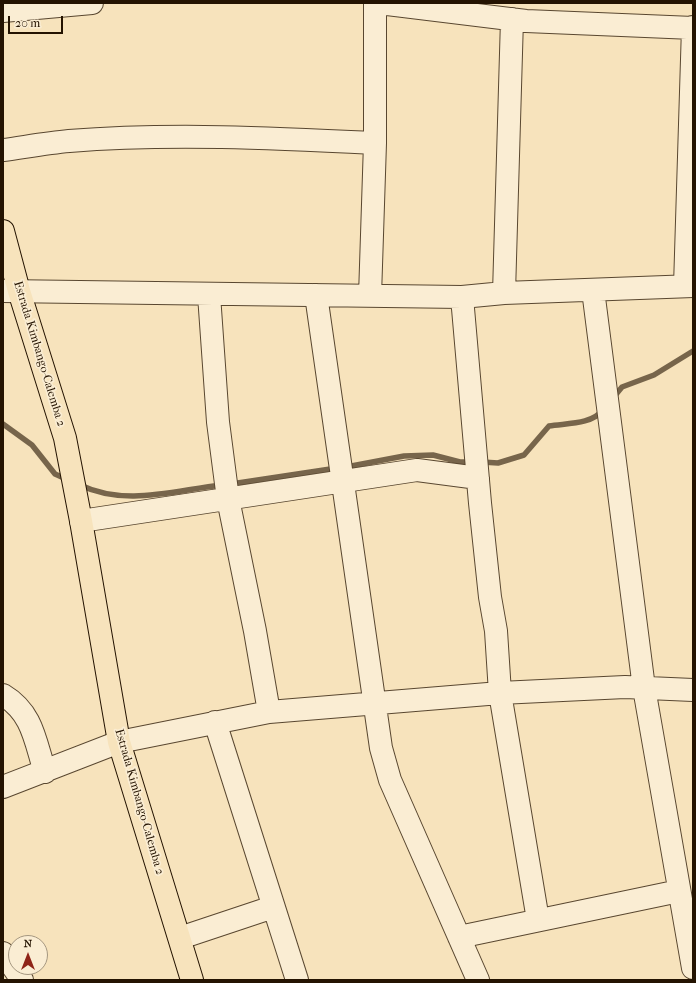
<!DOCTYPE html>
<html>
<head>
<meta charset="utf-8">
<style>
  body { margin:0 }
  #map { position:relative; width:696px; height:983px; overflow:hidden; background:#f7e3bc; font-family:"IM FELL French Canon",serif }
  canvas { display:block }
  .frame { position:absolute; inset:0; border:4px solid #241301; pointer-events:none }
  .north { position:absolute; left:8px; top:935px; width:40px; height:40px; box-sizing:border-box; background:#faedd3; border:1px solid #a4967f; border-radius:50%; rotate:0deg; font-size:11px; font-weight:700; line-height:16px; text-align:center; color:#241301 }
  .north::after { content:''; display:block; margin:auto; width:14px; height:18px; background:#8f2418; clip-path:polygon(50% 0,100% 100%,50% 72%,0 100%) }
  .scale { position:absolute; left:8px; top:16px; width:55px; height:18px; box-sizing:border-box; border:2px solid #241301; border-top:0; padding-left:5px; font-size:12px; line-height:14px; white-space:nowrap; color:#241301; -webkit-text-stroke:3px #faedd3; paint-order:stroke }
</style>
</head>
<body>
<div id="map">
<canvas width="696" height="983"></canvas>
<div class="frame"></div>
<div class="north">N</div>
<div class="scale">20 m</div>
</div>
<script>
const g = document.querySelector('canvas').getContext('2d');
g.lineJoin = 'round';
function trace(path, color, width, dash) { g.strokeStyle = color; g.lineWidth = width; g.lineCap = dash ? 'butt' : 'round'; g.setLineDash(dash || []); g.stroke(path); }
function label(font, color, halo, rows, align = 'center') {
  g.font = font + ' "IM FELL French Canon",serif'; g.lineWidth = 3.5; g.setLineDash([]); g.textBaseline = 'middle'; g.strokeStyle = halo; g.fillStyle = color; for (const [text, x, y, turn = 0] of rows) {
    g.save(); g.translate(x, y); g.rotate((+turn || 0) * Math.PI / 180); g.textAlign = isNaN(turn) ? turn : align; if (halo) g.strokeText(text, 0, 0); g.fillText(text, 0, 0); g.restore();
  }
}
const stream = new Path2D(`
  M613,398L622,387L654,375L693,351
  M3,424L32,445L55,474L66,479
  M482,462L498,463L524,455L549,426C566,423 591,425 603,410
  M346,467L404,456L433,455L460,462H473
  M231,484L337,468
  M80,485C126,507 175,490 222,485`);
const minor = new Path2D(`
  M379,3L526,21L693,28
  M3,11L92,3
  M3,150C25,147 47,143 69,141C170,133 273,138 375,143
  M685,286L693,27
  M593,290L644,688L693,968
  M3,291L462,297L504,293L693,286
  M504,293L512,19
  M209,295L218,422L228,499L255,631L269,712
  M316,295L381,748L390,780L478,980
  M370,296L375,143V3
  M462,297L480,503L490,597L496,631L500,693L538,920
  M81,521L417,470L478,478
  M3,695C33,713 35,741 45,772
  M215,722L297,980
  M3,787L119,742L269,712L500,693L625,687L693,690
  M459,937L679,891
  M180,938L273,907
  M3,953L22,980`);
const major = new Path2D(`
  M3,231L19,291L65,438L81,521L119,742L192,980`);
const streetNames = [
  ["Estrada Kimbango-Calemba 2",39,354,73],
  ["Estrada Kimbango-Calemba 2",139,802,74]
];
trace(stream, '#77654b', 5.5);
trace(minor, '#594730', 24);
trace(major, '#241301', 24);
trace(minor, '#faedd3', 22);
trace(major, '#f7e3bc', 22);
label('12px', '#241301', '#faedd3', streetNames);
</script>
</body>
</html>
